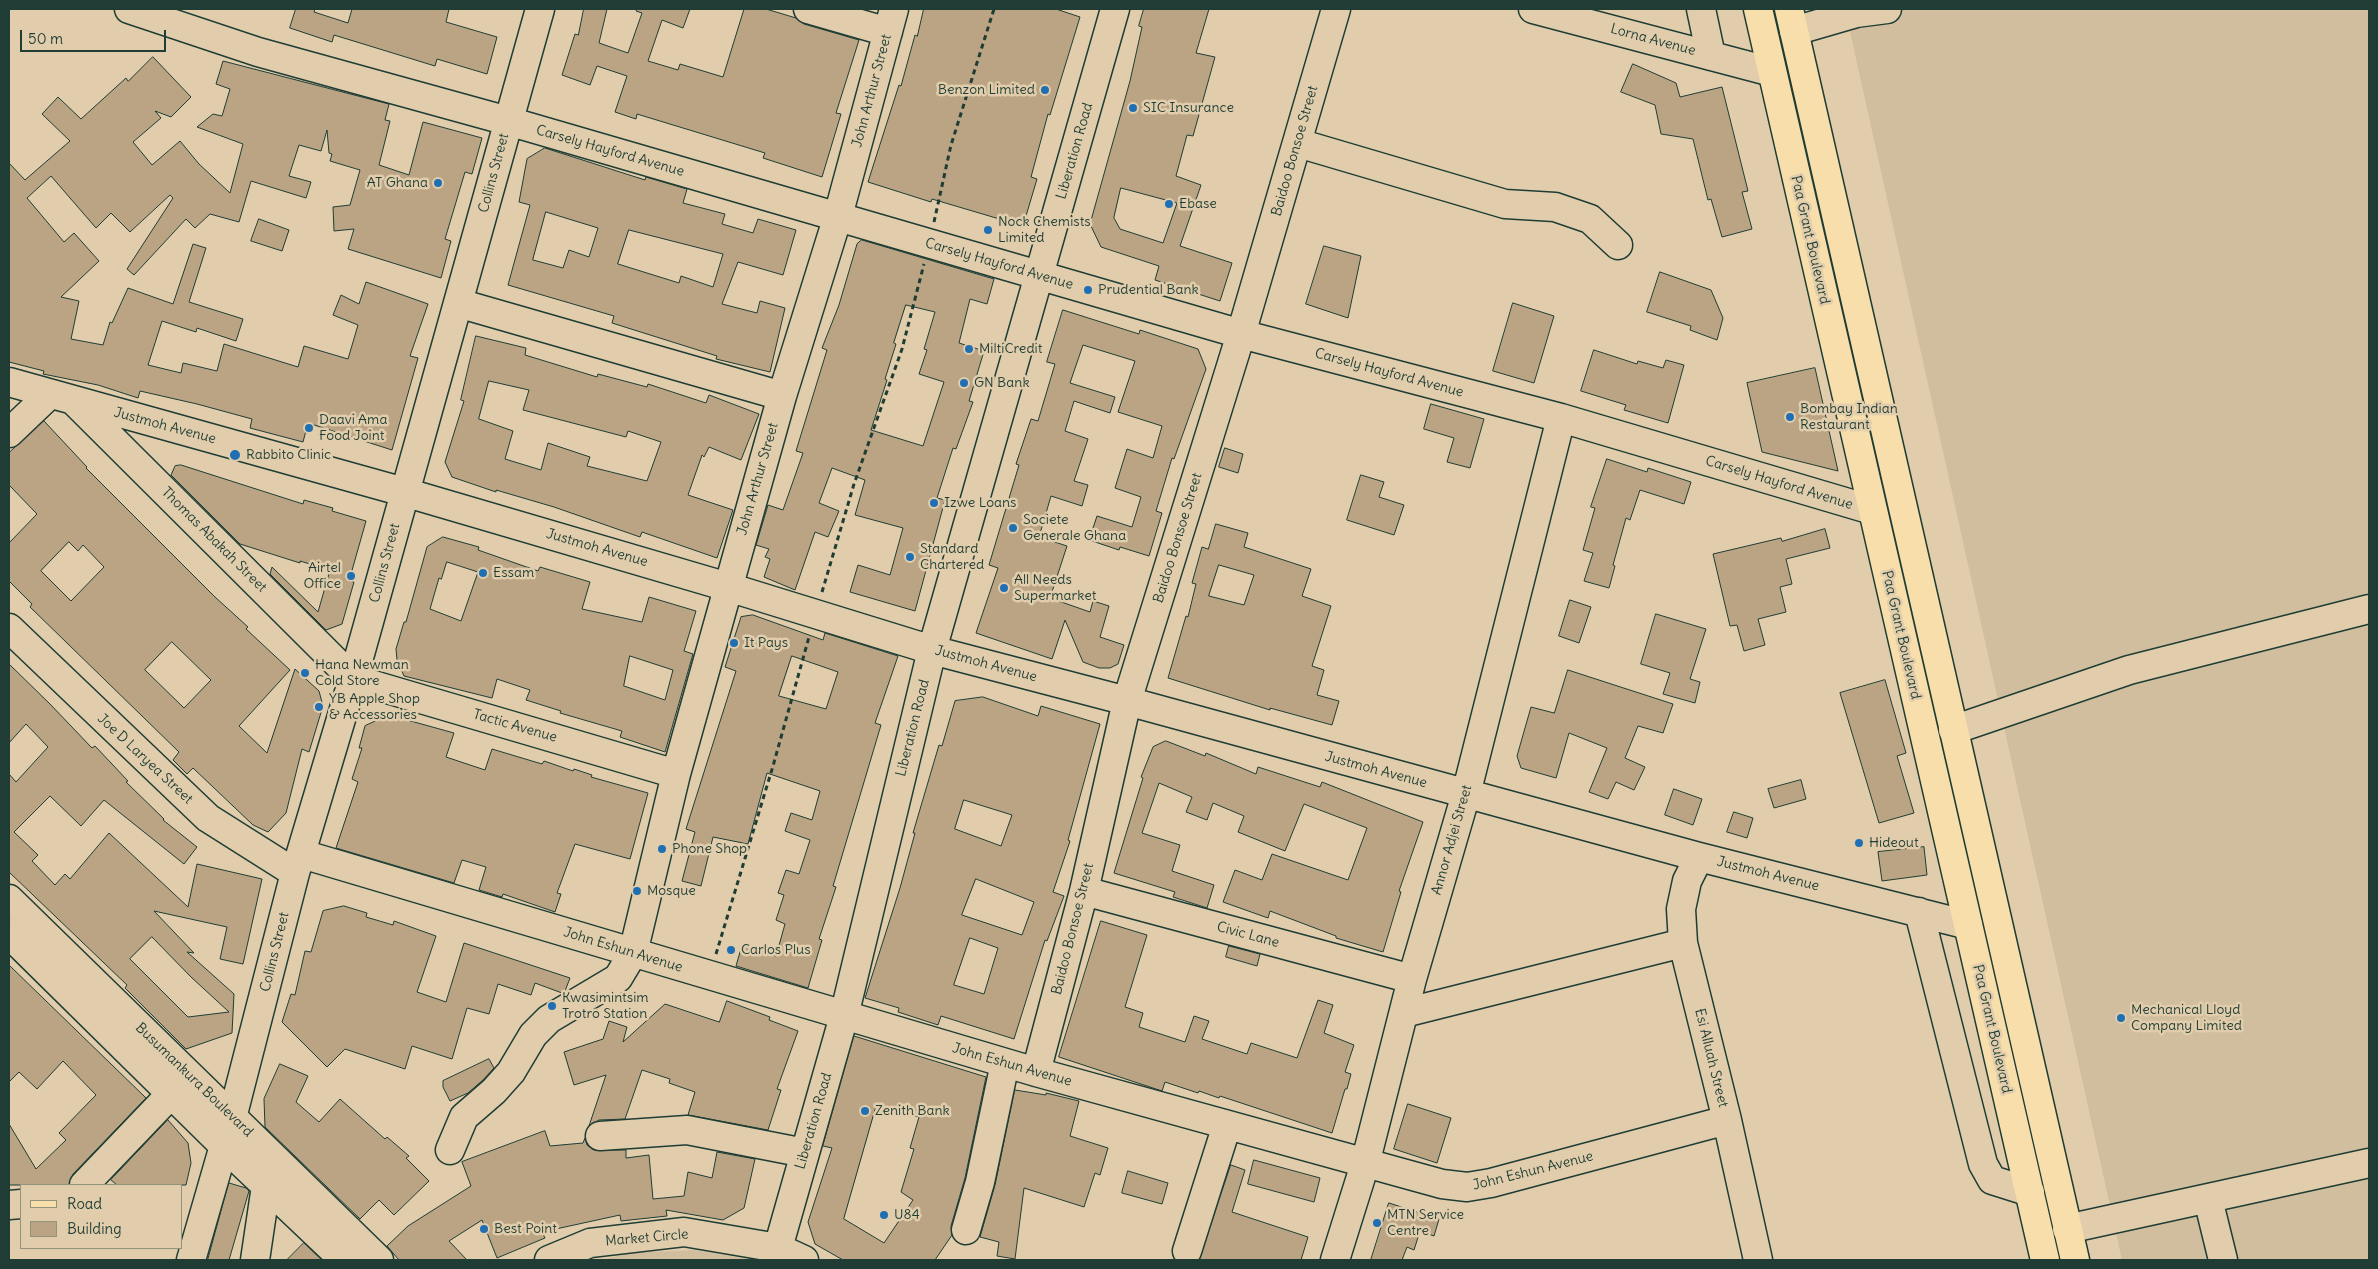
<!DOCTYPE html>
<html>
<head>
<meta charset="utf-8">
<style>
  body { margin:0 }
  #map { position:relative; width:2378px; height:1269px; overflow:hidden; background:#e1cdac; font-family:Delius,sans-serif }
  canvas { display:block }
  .frame { position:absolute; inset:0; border:10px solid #1f3d34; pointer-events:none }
  .legend { position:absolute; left:20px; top:1184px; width:162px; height:65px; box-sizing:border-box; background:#e1cdac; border:1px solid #93937c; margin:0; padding:6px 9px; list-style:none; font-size:15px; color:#1f3d34 }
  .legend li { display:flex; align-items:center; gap:10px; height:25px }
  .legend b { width:25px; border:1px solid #93937c }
  .scale { position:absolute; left:20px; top:30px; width:146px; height:22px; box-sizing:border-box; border:2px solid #1f3d34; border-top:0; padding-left:6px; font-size:15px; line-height:18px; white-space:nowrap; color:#1f3d34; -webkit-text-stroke:4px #e1cdac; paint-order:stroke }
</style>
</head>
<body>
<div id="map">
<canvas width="2378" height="1269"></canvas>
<div class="frame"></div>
<ul class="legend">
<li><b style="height:6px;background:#f8deab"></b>Road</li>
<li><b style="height:14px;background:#baa484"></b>Building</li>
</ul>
<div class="scale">50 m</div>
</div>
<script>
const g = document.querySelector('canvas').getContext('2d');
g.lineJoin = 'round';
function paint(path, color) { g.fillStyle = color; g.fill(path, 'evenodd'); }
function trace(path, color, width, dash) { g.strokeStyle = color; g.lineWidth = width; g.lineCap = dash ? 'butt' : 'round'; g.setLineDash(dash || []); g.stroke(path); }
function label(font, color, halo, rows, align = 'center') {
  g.font = font + ' Delius,sans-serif'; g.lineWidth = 5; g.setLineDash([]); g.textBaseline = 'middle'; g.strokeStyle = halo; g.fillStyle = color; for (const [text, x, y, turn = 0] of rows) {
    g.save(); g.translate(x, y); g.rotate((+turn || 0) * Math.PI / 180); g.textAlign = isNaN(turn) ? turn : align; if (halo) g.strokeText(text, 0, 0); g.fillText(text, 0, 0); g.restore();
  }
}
const built = new Path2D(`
  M1845,9H2369V1260H2122Z
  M693,1250L756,1260H601L630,1253Z`);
const building = new Path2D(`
  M296,9H315L314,12L348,23L352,9H449L446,22L497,37L487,74L437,59L435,66L334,35L332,42L290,28Z
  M584,9H607L599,43L628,53L642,13L636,11L637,9H690L683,28L662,20L648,61L678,70L680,64L723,77L744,9H766L796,18L804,24L859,40L836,113L841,114L822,177L763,158L765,153L637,114L636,119L615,112L627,76L597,66L590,85L562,75L575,34L578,35Z
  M924,9H1056L1080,17L1050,115L1048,114L1031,177L1037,179L1023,226L932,199L931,202L868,182L899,85L901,86L915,35L917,36Z
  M1144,9H1209L1196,53L1215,57L1193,136L1187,135L1176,176L1201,185L1180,246L1232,263L1220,301L1155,280L1159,266L1101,247L1090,224L1130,81L1142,27L1139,26ZM1121,188L1177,203L1163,243L1120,229L1114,218Z
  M153,57L191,97L171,117L155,111L161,118L133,142L152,165L180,141L199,164L230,193L243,144L197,127L213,114L222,116L230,89L216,84L223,61L389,104L385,120L390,121L379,165L409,175L423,122L482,138L472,174L465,172L445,239L451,241L441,278L348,249L354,229L334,231L333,207L350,205L360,170L330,161L332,154L329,153L327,130L321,151L299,145L289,176L311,182L306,198L251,181L239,222L210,214L195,228L186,219L134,275L127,269L173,198L170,195L130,232L111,213L96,228L51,176L27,198L64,242L74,233L99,261L61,297L79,301L71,339L103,345L110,322L112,323L128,288L173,304L193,244L206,248L189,302L243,319L236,341L197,328L196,332L162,321L148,365L181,373L183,363L217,371L224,344L298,367L304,346L348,359L358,325L333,315L341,295L359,304L366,282L428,304L410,356L418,358L392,450L308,423L303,442L250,428L252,419L197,404L140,391L138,398L98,385L43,374L44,371L9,362V163L25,180L70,141L42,114L58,97L81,119L126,78L128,81Z
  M1633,64L1676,83L1680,97L1722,87L1748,191L1742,192L1752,229L1722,237L1711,199L1708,200L1693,139L1661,134L1655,105L1621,92Z
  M545,148L645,180L646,177L687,189L683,203L725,214L722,224L753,233L758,219L796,230L783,275L738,262L722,304L757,313L760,301L785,308L770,372L716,359L717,356L612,323L614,316L508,285L530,205L519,202L527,159ZM546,212L598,228L589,257L569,250L563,268L533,260ZM629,230L723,254L713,287L681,276L679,283L618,264Z
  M259,219L289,230L282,251L251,241Z
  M862,240L994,279L987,304L970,299L959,343L984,351L969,401L973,402L956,449L953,448L937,498L945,500L915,611L850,592L858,565L890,575L903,528L855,515L865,480L832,468L819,503L839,511L828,537L815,532L795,590L764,577L770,559L765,557L769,549L756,545L768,505L783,510L803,453L796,451L827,350L822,348L839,305L857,244ZM906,305L935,312L924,349L927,350L919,374L944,382L923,446L871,430L887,380L885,379L896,344L894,343Z
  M1324,246L1361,256L1348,318L1306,304Z
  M1660,272L1711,290L1723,318L1717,340L1690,330L1691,326L1647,312Z
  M1513,303L1554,316L1534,383L1493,371Z
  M1063,310L1139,334L1140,330L1198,349L1206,369L1174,459L1172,458L1156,511L1162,513L1149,556L1120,547L1119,550L1089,540L1097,516L1132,527L1141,497L1115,488L1127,449L1153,458L1162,426L1118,412L1135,361L1083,345L1070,383L1115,397L1110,413L1074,401L1065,431L1088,439L1074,481L1088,485L1082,506L1051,496L1039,537L1067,546L1050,598L1090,612L1093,601L1109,606L1100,637L1124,645L1118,664L1110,668H1099L1083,662L1065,620L1052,659L976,633L998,568L989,565L1019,465L1016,464L1031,419L1038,421L1055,364L1047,362Z
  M476,336L526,348L525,355L597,377L598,374L647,387L648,384L706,403L709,395L759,414L741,460L709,447L704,457L702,455L688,495L733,510L717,558L642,532L640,537L554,507L496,490V492L452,477L445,462L464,401L461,400ZM489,381L529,390L523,410L626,437L628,431L661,442L647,481L587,466L590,457L548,443L541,470L505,459L513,431L479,419Z
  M1594,350L1637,364L1638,361L1663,368L1666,360L1684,365L1668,423L1624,410L1626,405L1581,391Z
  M1815,368L1838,471L1762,452L1747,383Z
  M1431,404L1484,419L1470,468L1447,462L1454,438L1424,429Z
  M44,421L87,467L86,468L215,597L248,627L246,629L290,670L239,726L267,753L295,669L319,691L323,706L309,752L302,749L286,813L268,832L253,825L193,768L187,774L173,760L179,752L30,607L32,604L9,581V543L37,514L9,485V453ZM69,542L78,551L83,545L104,567L71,601L41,571ZM172,642L211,680L184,708L145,670Z
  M1225,448L1243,454L1238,473L1219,467Z
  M1607,459L1647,472L1648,468L1691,482L1684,504L1640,490L1630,520L1626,518L1613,565L1615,566L1609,588L1584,581L1593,553L1583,550L1595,508L1591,507Z
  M181,465L303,504L304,500L333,508L332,511L366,521L349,581L354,582L342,624L326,630L270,574L272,567L318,612L330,570L300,561V563L240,544L171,475L175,466Z
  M1361,475L1384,482L1379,497L1404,505L1394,535L1347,520Z
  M1216,524L1248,533L1244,547L1311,569L1302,596L1331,606L1312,666L1324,670L1317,695L1339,701L1332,725L1270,708V710L1168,678L1186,616L1188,617L1196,584L1192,583L1202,547L1208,549ZM1219,565L1254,575L1244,605L1209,596Z
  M1825,529L1830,548L1786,559L1792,584L1780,587L1786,612L1758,619L1765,645L1744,651L1737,625L1730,626L1713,554L1781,538L1782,541Z
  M443,537L479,547L478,550L538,571L540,567L590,582L582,609L642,622L649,597L696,611L684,651L693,654L665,752L620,737L622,731L560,713L561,711L526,700L530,690L497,679L492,698L404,676L397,660L396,649L404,622H406L427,547ZM447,562L478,572L461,621L430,609L439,578L441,579ZM630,656L673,670L665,700L624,686Z
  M1570,600L1591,607L1579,643L1559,636Z
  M1656,614L1706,629L1690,679L1700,682L1695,703L1663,694L1670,673L1641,664Z
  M753,615L823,640L825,633L898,656L875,723L881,725L833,886L836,887L819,939L822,940L808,988L736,966L742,945L776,956L785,924L776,920L784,895L778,893L786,870L799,874L810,840L785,831L791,813L812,820L820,791L767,773L748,844L713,837L701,886L682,881L695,832L686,829L736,671L725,667L741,617ZM792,656L838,672L826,709L779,696Z
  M9,664L50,704L92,748L95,746L128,781L126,782L164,819L163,820L197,847L184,864L104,800L81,826L50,796L14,832L38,855L32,861L55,885L65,874L70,879L109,833L188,907L197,864L262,879L243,964L220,959L227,927L154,911L194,953L187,952L234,994L232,1033L186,1049L125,988L127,985L9,872V774L16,782L48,747L26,724L9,743ZM152,937L191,977L229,1012L188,1017L130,959Z
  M1568,670L1673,704L1663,733L1638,726L1625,758L1645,767L1634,790L1616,782L1608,799L1589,792L1607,748L1569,733L1556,778L1521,768L1517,756L1531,707L1554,713Z
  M1885,680L1906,753L1897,756L1914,813L1879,823L1840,693Z
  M983,697L1038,716L1041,706L1100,724L1068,840L1070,841L1053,892L1064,896L1047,941L1045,940L1014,1039L941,1016L938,1025L898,1012L899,1008L865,998L900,888L915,833H913L939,745L942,746L955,701ZM964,800L1012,815L1001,846L955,829ZM976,879L1034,902L1022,935L962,915ZM970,938L998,948L984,994L954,985Z
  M389,715L454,733L446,757L485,770L492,749L542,764L544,761L573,771L574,769L592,775L591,777L648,793L630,859L575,844L557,893L561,894L555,912L503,894L502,897L479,890L486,867L462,860L454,883L336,848L358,782L352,779L362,748H359L365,726Z
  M1166,741L1205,756L1206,753L1256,774L1258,767L1320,787L1322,782L1423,822L1399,891L1401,892L1383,952L1336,938V936L1270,911L1268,918L1223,902L1235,870L1262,880L1272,854L1348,880L1367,828L1304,804L1285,851L1238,832L1244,816L1213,803L1207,820L1186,812L1192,797L1159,783L1142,833L1180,845L1172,871L1214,885L1207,908L1173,897L1175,892L1114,873L1143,778L1141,777L1153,747Z
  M1801,780L1806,799L1774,808L1768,789Z
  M1674,789L1702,799L1693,825L1665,815Z
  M1734,812L1753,818L1747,838L1727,832Z
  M1924,847L1927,875L1882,881L1878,852Z
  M344,906L367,913L366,917L393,925L394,921L436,936L417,992L446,1002L464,943L570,978L565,991L562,993L535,983L531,995L498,984L489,1014L467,1008L452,1059L412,1046L405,1069L345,1049L327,1067L282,1022L291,994L295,995L305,951L311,952L323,911Z
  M1101,921L1147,935L1125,1007L1143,1013L1139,1027L1185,1042L1194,1016L1209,1021L1202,1039L1247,1054L1251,1043L1297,1058L1318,1000L1333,1005L1324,1033L1354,1045L1345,1072L1351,1074L1347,1089H1345L1332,1133L1220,1096L1219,1098L1199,1091L1198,1093L1165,1082L1162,1091L1156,1089L1059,1057Z
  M1229,946L1260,954L1257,966L1226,957Z
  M9,965L146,1098L73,1174L69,1185H9V1124L36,1169L66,1140L59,1133L96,1095L63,1061L37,1089L19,1072L9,1082Z
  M727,1001L770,1017L769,1020L798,1031L777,1089L781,1090L768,1130L688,1115L695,1092L669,1083L670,1079L642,1070L625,1119L599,1120L589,1126L606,1075L574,1085L564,1052L603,1039L609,1021L627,1027L623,1042L665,1004L719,1022Z
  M854,1036L986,1077L965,1178L951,1226L952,1235L935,1260H843L815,1244L808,1222L832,1148L823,1146ZM877,1104L919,1117L910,1148L914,1149L901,1192L913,1200L884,1243L844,1219Z
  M489,1059L494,1068L483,1080L468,1093L450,1101L443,1087V1081Z
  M280,1064L308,1076L296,1102L319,1122L340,1099L385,1139L387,1137L409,1156L406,1158L429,1181L394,1215L379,1200L360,1219L265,1127L264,1099Z
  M1015,1090L1046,1095V1093L1079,1101L1070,1136L1108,1148L1100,1175L1095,1173L1084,1207L1024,1188L1015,1259L997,1256L999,1242L980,1237L995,1185Z
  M1408,1104L1451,1118L1437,1163L1394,1149Z
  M168,1120L188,1143L191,1163L186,1185H117L111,1180Z
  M545,1131L550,1146L583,1143L585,1138L587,1145L594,1150H626V1158L649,1155L653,1199L684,1196L688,1172L712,1178L717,1152L755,1159L744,1208L723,1220L666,1210L667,1216L621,1221L620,1215L542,1232L545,1238L497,1258L482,1220L449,1241L467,1260H399L387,1246L408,1226L471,1186L462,1162Z
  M1254,1160L1320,1178L1314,1202L1248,1184Z
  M1231,1165L1245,1170L1232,1212L1308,1237L1301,1260H1199Z
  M1128,1171L1168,1183L1162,1204L1122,1193Z
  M229,1183L246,1188L249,1191L229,1260H208Z
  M1389,1203L1439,1219L1434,1236L1420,1231L1414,1250L1407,1247L1402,1260H1371Z
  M304,1243L322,1260H287Z`);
const path = new Path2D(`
  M934,222L951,145L994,9
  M822,592L854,484L902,349L924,264
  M716,954L773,766L809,637`);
const minor = new Path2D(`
  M129,9L258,52L508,121L1241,334L1561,418L1872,510
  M808,9L888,32
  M1533,9L1772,72
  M1701,9L1711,56
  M1794,31L1856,13L1887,9
  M1298,143L1505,204L1555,207L1590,219L1618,245
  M458,303L782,396
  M9,382L404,492L728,587L932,650L1127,701L1699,857L1968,925
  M75,402L353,679L676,774
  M9,433L50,394
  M9,628L208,818L295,873
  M1953,730L2129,670L2369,609
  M302,854L1036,1072L1442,1184L1467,1187L1491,1183L1727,1120
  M1699,857L1687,881L1681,909L1683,943L1727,1120L1758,1260
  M1084,891L1412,979
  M9,899L379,1260
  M1919,912L1983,1164L1992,1180L2030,1192
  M9,934L224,1146L344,1260
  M1404,1013L1683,943
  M1036,1072L1084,891L1127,701L1241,334L1336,9
  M600,1136L687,1130L805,1153
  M450,1150L464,1117L494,1091L511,1072L533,1035L549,1019L618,978L633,953L676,774L782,396L838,216L894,9
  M84,1185L171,1094
  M2208,1199L2223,1260
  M9,1205L21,1204
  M2067,1229L2369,1163
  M966,1230L980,1182L1005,1063
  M778,1248L844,1016L932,650L1115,9
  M1187,1251L1227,1125
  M191,1260L232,1118L295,873L353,679L540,9
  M255,1260L266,1186
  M549,1260L590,1243L684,1232L778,1248L804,1260
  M1335,1260L1365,1164L1412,979L1466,794L1561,418`);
const major = new Path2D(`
  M1758,9L2045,1260
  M1789,9L2075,1260`);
const markers = [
  [1045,90,5,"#1f6fb2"],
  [1133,108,5,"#1f6fb2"],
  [438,183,5,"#1f6fb2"],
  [1169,204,5,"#1f6fb2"],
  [988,230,5,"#1f6fb2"],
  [1088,290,5,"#1f6fb2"],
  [969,349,5,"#1f6fb2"],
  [964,383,5,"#1f6fb2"],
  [1790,417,5,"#1f6fb2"],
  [309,428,5,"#1f6fb2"],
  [235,455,6,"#1f6fb2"],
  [934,503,5,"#1f6fb2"],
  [1013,528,5,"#1f6fb2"],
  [910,557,5,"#1f6fb2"],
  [483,573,5,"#1f6fb2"],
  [351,576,5,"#1f6fb2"],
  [1004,588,5,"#1f6fb2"],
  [734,643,5,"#1f6fb2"],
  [305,673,5,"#1f6fb2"],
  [319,707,5,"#1f6fb2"],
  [1859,843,5,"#1f6fb2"],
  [662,849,5,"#1f6fb2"],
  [637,891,5,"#1f6fb2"],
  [731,950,5,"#1f6fb2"],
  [552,1006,5,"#1f6fb2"],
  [2121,1018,5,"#1f6fb2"],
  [865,1111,5,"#1f6fb2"],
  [884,1215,5,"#1f6fb2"],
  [1377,1223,5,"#1f6fb2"],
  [484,1229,5,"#1f6fb2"]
];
const streetNames = [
  ["Lorna Avenue",1653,40,15],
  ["John Arthur Street",872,91,-75],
  ["Carsely Hayford Avenue",610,151,16],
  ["Liberation Road",1075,151,-74],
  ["Baidoo Bonsoe Street",1295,151,-74],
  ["Collins Street",494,173,-75],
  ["Paa Grant Boulevard",1810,240,77],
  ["Carsely Hayford Avenue",999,264,16],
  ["Carsely Hayford Avenue",1389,373,15],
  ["Justmoh Avenue",165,426,15],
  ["John Arthur Street",758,479,-74],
  ["Carsely Hayford Avenue",1779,483,17],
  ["Baidoo Bonsoe Street",1178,538,-73],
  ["Thomas Abakah Street",214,540,45],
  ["Justmoh Avenue",597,548,16],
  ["Collins Street",385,563,-75],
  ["Paa Grant Boulevard",1901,635,77],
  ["Justmoh Avenue",986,664,15],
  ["Tactic Avenue",515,726,16],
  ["Liberation Road",913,728,-76],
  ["Joe D Laryea Street",145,759,43],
  ["Justmoh Avenue",1376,770,15],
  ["Annor Adjei Street",1452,840,-74],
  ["Justmoh Avenue",1768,874,14],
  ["Baidoo Bonsoe Street",1073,929,-76],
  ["Civic Lane",1248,935,15],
  ["John Eshun Avenue",623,950,17],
  ["Collins Street",275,952,-76],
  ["Paa Grant Boulevard",1992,1029,77],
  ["Esi Alluah Street",1711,1058,76],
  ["John Eshun Avenue",1012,1065,16],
  ["Busumankura Boulevard",194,1080,44],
  ["Liberation Road",814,1121,-74],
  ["John Eshun Avenue",1533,1171,-14],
  ["Market Circle",647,1238,-5]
];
const poiNames = [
  ["Benzon Limited",1035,90,"right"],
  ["SIC Insurance",1143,108],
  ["AT Ghana",428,183,"right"],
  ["Ebase",1179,204],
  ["Nock Chemists",998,222],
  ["Limited",998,238],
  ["Prudential Bank",1098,290],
  ["MiltiCredit",979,349],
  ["GN Bank",974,383],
  ["Bombay Indian",1800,409],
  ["Restaurant",1800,425],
  ["Daavi Ama",319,420],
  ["Food Joint",319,436],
  ["Rabbito Clinic",246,455],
  ["Izwe Loans",944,503],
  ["Societe",1023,520],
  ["Generale Ghana",1023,536],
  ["Standard",920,549],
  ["Chartered",920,565],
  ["Airtel",341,568,"right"],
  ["Office",341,584,"right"],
  ["Essam",493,573],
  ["All Needs",1014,580],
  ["Supermarket",1014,596],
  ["It Pays",744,643],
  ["Hana Newman",315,665],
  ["Cold Store",315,681],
  ["YB Apple Shop",329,699],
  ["& Accessories",329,715],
  ["Hideout",1869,843],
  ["Phone Shop",672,849],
  ["Mosque",647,891],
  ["Carlos Plus",741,950],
  ["Kwasimintsim",562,998],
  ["Trotro Station",562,1014],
  ["Mechanical Lloyd",2131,1010],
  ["Company Limited",2131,1026],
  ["Zenith Bank",875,1111],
  ["U84",894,1215],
  ["MTN Service",1387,1215],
  ["Centre",1387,1231],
  ["Best Point",494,1229]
];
paint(built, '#d1be9e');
paint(building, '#baa484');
trace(building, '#1f3d34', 1);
trace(minor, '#1f3d34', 31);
trace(major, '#1f3d34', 31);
trace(path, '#1f3d34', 3, [5, 4]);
trace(minor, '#e1cdac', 28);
trace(major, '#f8deab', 28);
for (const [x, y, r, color] of markers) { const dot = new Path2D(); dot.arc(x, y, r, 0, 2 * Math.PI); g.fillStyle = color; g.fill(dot); trace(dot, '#e1cdac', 2); }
label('14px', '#1f3d34', '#e1cdac', streetNames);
label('14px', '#1f3d34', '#e1cdac', poiNames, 'left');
</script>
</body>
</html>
